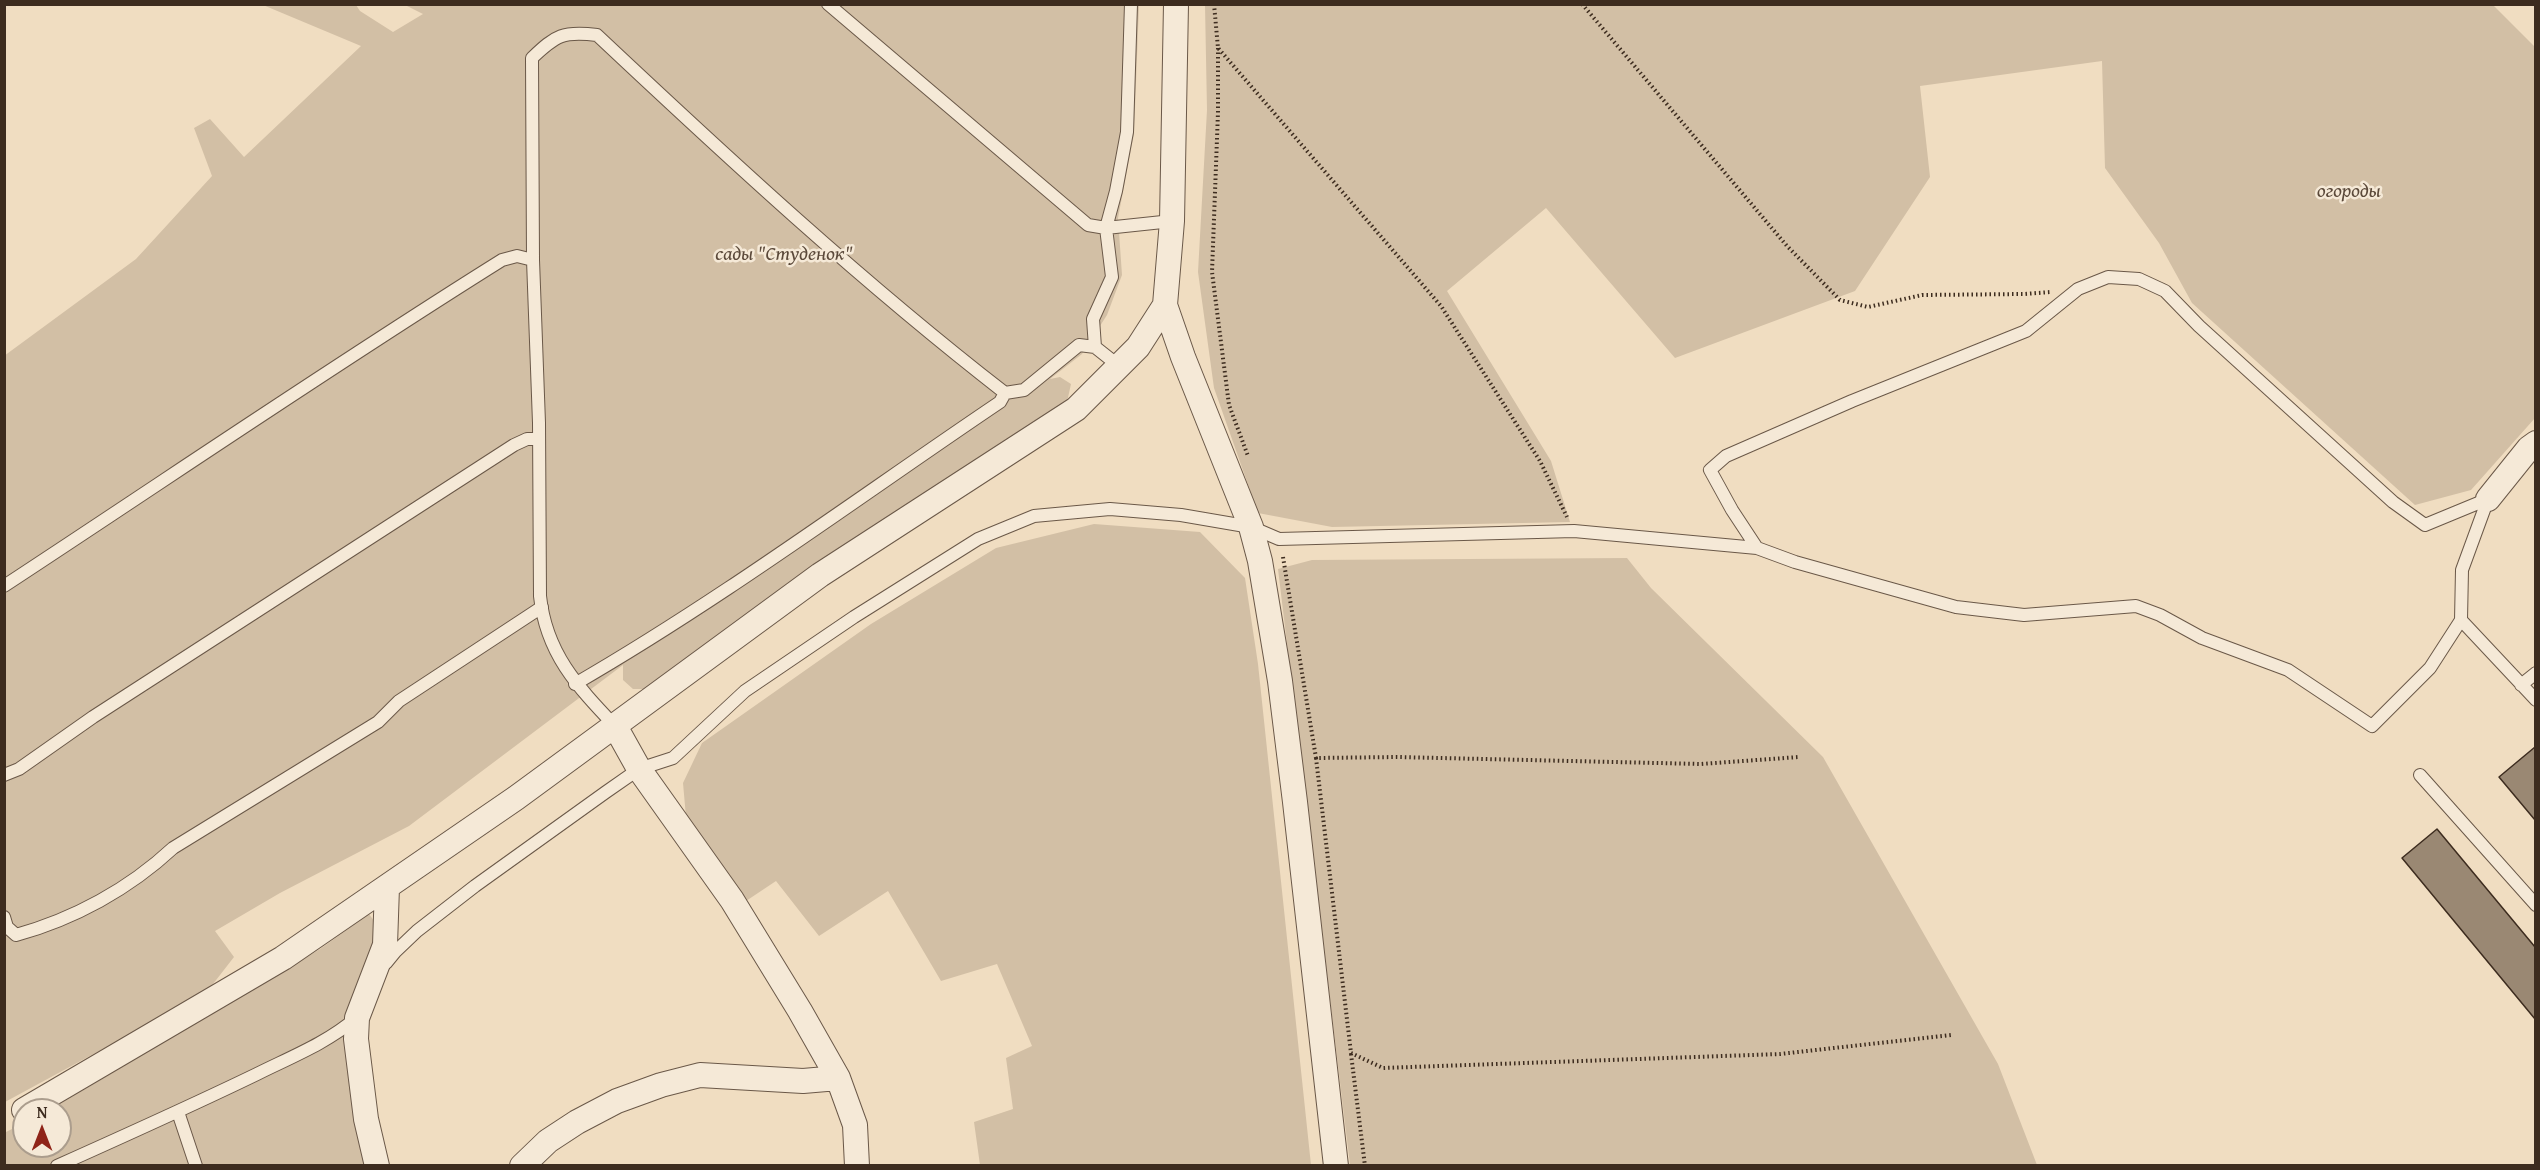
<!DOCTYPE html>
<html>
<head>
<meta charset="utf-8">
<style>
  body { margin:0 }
  #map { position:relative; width:2540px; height:1170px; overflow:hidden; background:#f0ddc1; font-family:"Gentium Book Plus",serif }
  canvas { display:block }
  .frame { position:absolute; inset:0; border:6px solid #3d2c1f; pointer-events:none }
  .north { position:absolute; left:12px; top:1098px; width:60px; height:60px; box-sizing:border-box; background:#f5e9d7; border:2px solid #ab9d8d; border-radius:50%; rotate:0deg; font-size:16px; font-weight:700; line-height:24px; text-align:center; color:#3d2c1f }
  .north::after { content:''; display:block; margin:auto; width:21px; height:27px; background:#8f2418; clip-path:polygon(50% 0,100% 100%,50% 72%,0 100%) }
</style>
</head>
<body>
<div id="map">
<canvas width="2540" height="1170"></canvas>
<div class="frame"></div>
<div class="north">N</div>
</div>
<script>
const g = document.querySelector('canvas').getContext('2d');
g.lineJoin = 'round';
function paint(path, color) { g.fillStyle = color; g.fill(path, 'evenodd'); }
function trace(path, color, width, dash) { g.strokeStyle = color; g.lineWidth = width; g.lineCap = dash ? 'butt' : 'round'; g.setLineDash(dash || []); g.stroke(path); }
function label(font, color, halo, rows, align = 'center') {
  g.font = font + ' "Gentium Book Plus",serif'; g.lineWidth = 5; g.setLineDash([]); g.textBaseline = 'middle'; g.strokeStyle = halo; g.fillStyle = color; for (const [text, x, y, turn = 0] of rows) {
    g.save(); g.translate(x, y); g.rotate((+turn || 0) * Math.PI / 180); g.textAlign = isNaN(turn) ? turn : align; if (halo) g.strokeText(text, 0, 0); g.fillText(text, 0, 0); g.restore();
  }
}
const green = new Path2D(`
  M403,4L1139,5L1134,134L1118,218L1122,275L1107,315L1082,354L1050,379L1060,377L1071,384L1067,402L648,689H633L623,680V665L409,826L280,893L215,931L234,957L206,993L5,1102L4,356L136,259L212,176L194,128L210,119L244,157L361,46L263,5H356L360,11L393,32L423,14Z
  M1205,5H2493L2535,47V418L2471,490L2415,505L2192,303L2159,243L2105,168L2102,61L1920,86L1930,177L1855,291L1675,358L1546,208L1447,291L1551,461L1570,522L1332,527L1258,513L1214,388L1198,272L1207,110Z
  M1094,524L1200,532L1245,578L1258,664L1311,1165H980L974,1122L1013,1109L1006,1058L1032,1046L997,964L941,981L888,891L819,936L776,881L743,903L686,817L683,783L702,743L871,624L996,548Z
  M1627,558L1651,588L1823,757L1998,1064L2037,1165H1350L1278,569L1312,560Z
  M369,914L377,925L372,951L348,1011L369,1165H5L4,1133L24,1123V1146H60V1110H50L320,949Z`);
const building = new Path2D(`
  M2535,747V820L2499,777Z
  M2437,829L2535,947V1019L2402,858Z`);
const path = new Path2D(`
  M1214,4L1218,48L1441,306L1540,461L1567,517
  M1582,4L1787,246L1840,300L1868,307L1922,295L2024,294L2051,292
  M1218,48V112L1212,272L1229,405L1248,456
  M1283,557L1316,758L1397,757L1701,764L1799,757
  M1316,758L1351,1053L1383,1068L1780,1054L1951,1035
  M1351,1054L1365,1166`);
const service = new Path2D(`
  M828,4L1088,225L1106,228L1112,277L1093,319L1095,347
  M1131,4L1127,132L1116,191L1106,228L1172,221
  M2488,499L2462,570L2461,620L2536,700
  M1757,548L1732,510L1710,470L1726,456L1852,401L2026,331L2078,289L2108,277L2139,279L2165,291L2199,326L2393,502L2425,525L2488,499
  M4,586C170,477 334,365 502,260L517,256L533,260
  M575,684C722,599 859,497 1000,402L1005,393
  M2521,685L2536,673
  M615,726C577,686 546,653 540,596L539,423L533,260L532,58C556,35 563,31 597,35C729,159 862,282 1005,393L1024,390L1079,345L1095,347L1119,366
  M4,775L19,769L93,717L514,445L527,439H537
  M2420,775L2536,905
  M4,917L7,927L16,935C74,919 129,889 173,848L378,722L399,701L542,607
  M386,963L395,952L417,931L475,886L606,792L639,769L673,758L745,691L854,617L978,539L1034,516L1110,509L1181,515L1251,527L1279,539L1574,531L1757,548L1795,562L1956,607L2024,615L2136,606L2160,615L2202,638L2288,670L2372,726L2430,668L2461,620
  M178,1112L196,1166
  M57,1166C124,1136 191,1106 257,1074C291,1057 327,1043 356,1018`);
const minor = new Path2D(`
  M1165,305L1183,357L1251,527L1260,561L1280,681L1295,802L1336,1166
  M2488,499L2529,448L2536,443
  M615,726L639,769L732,900L800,1011L838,1078L855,1125L857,1166
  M24,1110L283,958L516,798L820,575L1076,409L1138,347L1165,305L1172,221L1176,4
  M377,1166L366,1119L356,1039L357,1018L385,945L387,887
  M522,1166L548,1141L577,1122L617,1101L661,1085L700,1075L803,1081L838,1078`);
const parkNames = [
  ["огороды",2349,192],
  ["сады \"Студенок\"",784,255]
];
paint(green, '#d2bfa5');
paint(building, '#9a8873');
trace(building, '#3d2c1f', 1.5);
trace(service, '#6a5848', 14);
trace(minor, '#6a5848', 26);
trace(path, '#3d2c1f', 4, [1.5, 3]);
trace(service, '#f5e9d7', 12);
trace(minor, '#f5e9d7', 24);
label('italic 20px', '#5b493a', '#f5e9d7', parkNames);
</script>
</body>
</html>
